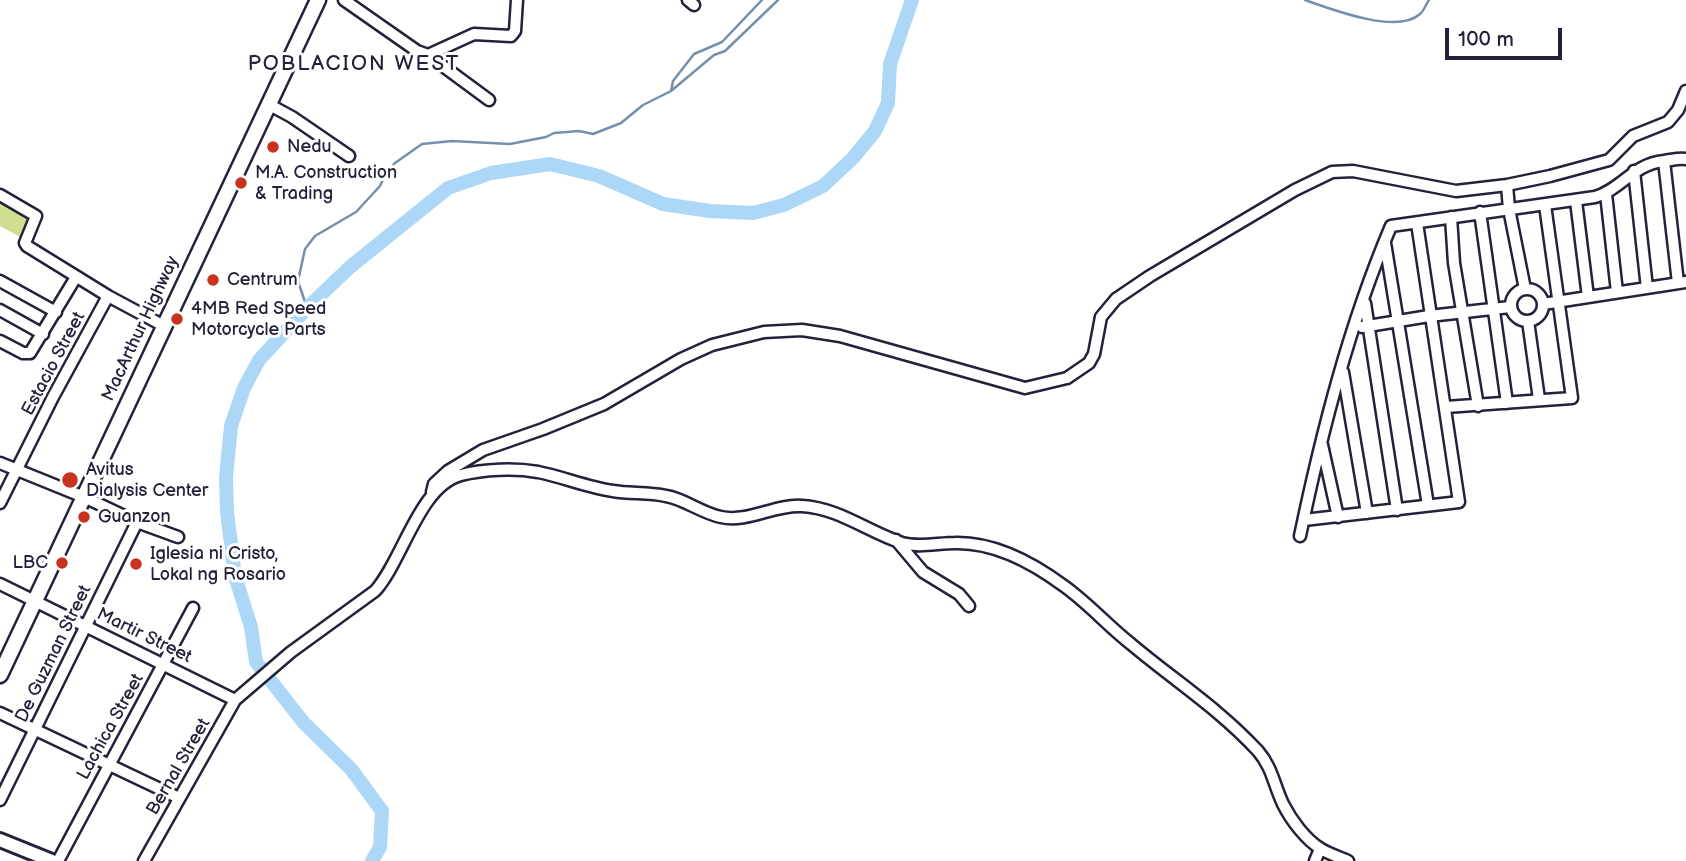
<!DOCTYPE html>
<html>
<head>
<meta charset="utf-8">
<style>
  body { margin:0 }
  #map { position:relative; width:1686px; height:861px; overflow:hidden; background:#fff; font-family:"Balsamiq Sans",sans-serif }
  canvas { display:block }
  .scale { position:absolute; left:1445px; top:28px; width:117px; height:32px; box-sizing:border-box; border:4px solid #22223b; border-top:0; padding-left:9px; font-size:21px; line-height:24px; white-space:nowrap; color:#22223b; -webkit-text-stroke:5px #fff; paint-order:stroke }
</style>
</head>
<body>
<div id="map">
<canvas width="1686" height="861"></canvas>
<div class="scale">100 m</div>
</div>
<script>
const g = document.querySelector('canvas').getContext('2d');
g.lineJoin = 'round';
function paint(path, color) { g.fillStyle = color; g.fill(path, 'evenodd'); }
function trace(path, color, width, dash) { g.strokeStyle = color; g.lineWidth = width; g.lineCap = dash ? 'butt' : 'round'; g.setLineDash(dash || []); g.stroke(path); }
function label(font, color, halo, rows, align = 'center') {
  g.font = font + ' "Balsamiq Sans",sans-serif'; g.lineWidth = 6; g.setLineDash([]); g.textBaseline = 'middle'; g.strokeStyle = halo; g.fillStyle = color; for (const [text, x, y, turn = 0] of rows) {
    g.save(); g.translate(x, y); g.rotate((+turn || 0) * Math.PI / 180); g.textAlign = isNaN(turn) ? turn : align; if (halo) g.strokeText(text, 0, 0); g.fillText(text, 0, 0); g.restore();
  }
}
const green = new Path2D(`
  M0,190L44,215L29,242L0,226Z`);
const stream = new Path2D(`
  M1305,0C1331,9 1397,35 1420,14C1424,11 1426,4 1429,0
  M671,91L673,81L694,54L722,42L762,0
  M307,308L298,281L305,249L315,236L356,212L380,186L386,173L395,163L422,144L452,141L510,144L546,137L554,133L579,131L593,134L621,123L643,105L671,91L714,55L725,51L778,0`);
const river = new Path2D(`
  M372,861L380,847L382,811L351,769L304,723L256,662L251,627L235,576L227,512L226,477L231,426L244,388L259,360L307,308L350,267L448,188L491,173L550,164L599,176L663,204L710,211L753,213L784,205L823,186L853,158L875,131L888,103L890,64L912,0`);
const minor = new Path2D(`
  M344,0L417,51L428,55L489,100
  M688,0L694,5
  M428,55L474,34L511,36L515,31L517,0
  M268,104L292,117L349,156
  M1664,161L1678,283
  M1634,171L1647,288
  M1507,185L1509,209L1525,289
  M1606,194L1617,292
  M0,195L36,216L25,243L27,246L108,296L164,326
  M1576,201L1588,297
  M1480,212L1507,403
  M1451,217L1454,263L1478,406
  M1385,243L1428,505
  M0,281L56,312
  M1511 305a16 16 0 1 1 32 0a16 16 0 1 1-32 0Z
  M1365,303L1397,510
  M1543,304L1686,282
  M0,310L43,334
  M1528,321L1539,399
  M1362,327L1429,316L1510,307
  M0,341L23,353H30L76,277
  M1343,372L1367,513
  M1446,407L1572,398L1545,205
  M1322,445L1338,517
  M0,463L84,497L137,522L178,537
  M432,492L434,484L448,471L483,450L543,429L604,404L681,359L712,345L764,332L802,330L840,336L1025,388L1067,378L1089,363L1094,354L1101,317L1116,299L1150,276L1295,190L1332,172L1353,171L1456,191L1507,185L1550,176L1609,160L1633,136L1668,122L1678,110L1686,91
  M0,503L53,397L108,296
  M1304,520L1459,502L1417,223
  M1300,536C1322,431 1349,325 1391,226L1595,197C1622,189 1633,164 1664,161C1672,160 1678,158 1686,159
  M896,540L923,572L959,594L969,606
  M0,584L235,700
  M0,713L179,798
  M0,800L137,522
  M58,861L193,608
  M144,861L235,700L291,652L375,591C403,560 419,486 461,475C484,469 515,468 538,472C563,477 587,487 613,491C630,494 648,492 666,496C685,499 701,513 721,517C748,523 775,504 802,506C839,508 868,532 902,543C919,548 938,543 955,543C994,542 1033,563 1064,586C1088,603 1108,626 1131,644C1175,681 1218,708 1258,751C1272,767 1274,785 1283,804C1291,820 1306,840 1321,849C1329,854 1339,857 1348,861
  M1315,861L1320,849`);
const major = new Path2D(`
  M0,840L52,861`);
const highway = new Path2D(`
  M0,675L318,0`);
const markers = [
  [273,147,7,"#c8321e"],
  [241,183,7,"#c8321e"],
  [213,280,7,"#c8321e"],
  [177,319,7,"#c8321e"],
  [70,480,9,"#c8321e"],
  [84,517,7,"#c8321e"],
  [62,563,7,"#c8321e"],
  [136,564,7,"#c8321e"]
];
const poiNames = [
  ["Nedu",287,147],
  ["M.A. Construction",255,173],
  ["& Trading",255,194],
  ["Centrum",227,280],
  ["4MB Red Speed",191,309],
  ["Motorcycle Parts",191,330],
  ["Avitus",86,470],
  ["Dialysis Center",86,491],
  ["Guanzon",98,517],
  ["Iglesia ni Cristo,",150,554],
  ["Lokal ng Rosario",150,575],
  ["LBC",48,563,"right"]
];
const streetNames = [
  ["MacArthur Highway",141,329,-65],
  ["Estacio Street",54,364,-62],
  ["Martir Street",144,636,26],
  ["De Guzman Street",54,654,-64],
  ["Lachica Street",111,727,-61],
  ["Bernal Street",179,767,-60]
];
const quarterNames = [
  ["POBLACION WEST",354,65]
];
paint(green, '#cfde91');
trace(stream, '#758fac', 2.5);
trace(river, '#acd7f7', 14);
trace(minor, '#22223b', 15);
trace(major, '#22223b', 18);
trace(highway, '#22223b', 19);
trace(minor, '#fff', 10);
trace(major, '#fff', 12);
trace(highway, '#fff', 14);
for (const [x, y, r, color] of markers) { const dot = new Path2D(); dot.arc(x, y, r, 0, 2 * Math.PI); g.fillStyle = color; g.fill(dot); trace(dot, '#fff', 2.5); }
label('18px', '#22223b', '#fff', poiNames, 'left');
label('18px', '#22223b', '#fff', streetNames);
g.letterSpacing = '2px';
label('21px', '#22223b', '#fff', quarterNames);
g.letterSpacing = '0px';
</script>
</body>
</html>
